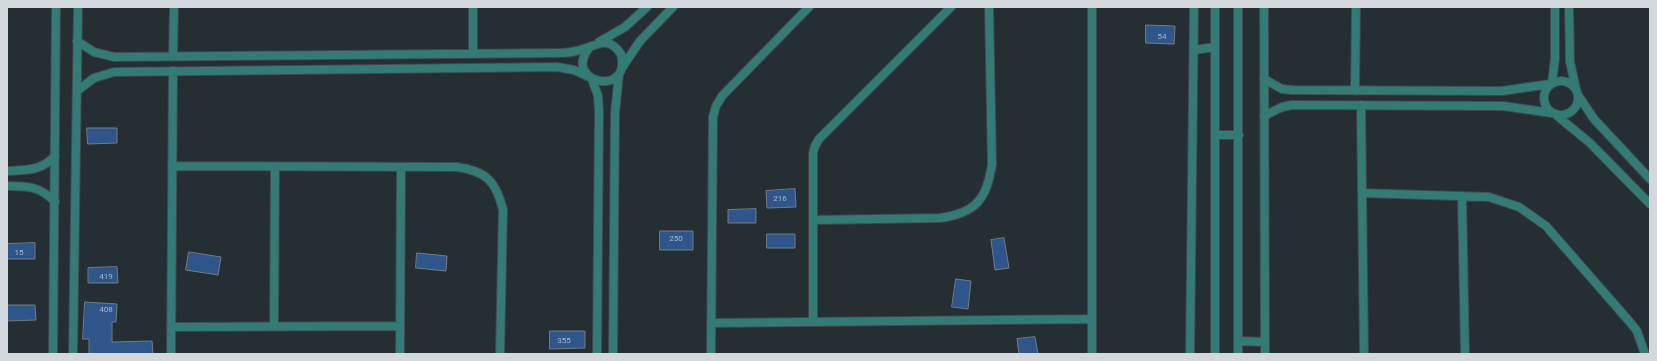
<!DOCTYPE html>
<html>
<head>
<meta charset="utf-8">
<style>
  body { margin:0 }
  #map { position:relative; width:1657px; height:361px; overflow:hidden; background:#252e32; font-family:Roboto,sans-serif }
  canvas { display:block }
  .frame { position:absolute; inset:0; border:8px solid #d2d8db; pointer-events:none }
</style>
</head>
<body>
<div id="map">
<canvas width="1657" height="361"></canvas>
<div class="frame"></div>
</div>
<script>
const g = document.querySelector('canvas').getContext('2d');
g.lineJoin = 'round';
function paint(path, color) { g.fillStyle = color; g.fill(path, 'evenodd'); }
function trace(path, color, width, dash) { g.strokeStyle = color; g.lineWidth = width; g.lineCap = dash ? 'butt' : 'round'; g.setLineDash(dash || []); g.stroke(path); }
function label(font, color, halo, rows, align = 'center') {
  g.font = font + ' Roboto,sans-serif'; g.lineWidth = 3.5; g.setLineDash([]); g.textBaseline = 'middle'; g.strokeStyle = halo; g.fillStyle = color; for (const [text, x, y, turn = 0] of rows) {
    g.save(); g.translate(x, y); g.rotate((+turn || 0) * Math.PI / 180); g.textAlign = isNaN(turn) ? turn : align; if (halo) g.strokeText(text, 0, 0); g.fillText(text, 0, 0); g.restore();
  }
}
const building = new Path2D(`
  M1146,25L1175,26L1174,44L1146,43Z
  M87,128H117V143L88,144Z
  M795,189L796,207L767,208L766,191Z
  M756,209V223H728V210Z
  M660,231H693V250H660Z
  M767,234H795V248H767Z
  M1004,238L1009,268L995,270L991,240Z
  M35,243V259H7V244Z
  M189,252L221,257L218,275L186,270Z
  M417,253L447,256L446,271L416,268Z
  M117,267L118,283H88V268Z
  M956,279L971,281L968,309L952,307Z
  M85,302L117,304L116,322H112V342L152,341L153,354H89V339H83Z
  M7,305H35L36,320L7,321Z
  M550,331H585V348L550,349Z
  M1035,337L1038,354H1019L1017,339Z`);
const minor = new Path2D(`
  M1092,7V354
  M1215,7V354
  M1264,7L1265,354
  M1569,7L1570,62L1576,89
  M77,41L94,52L114,57L558,53C567,53 575,52 583,49C600,44 608,36 621,54C632,99 560,82 590,47
  M599,42L625,27L647,7
  M1194,50L1215,47
  M473,54V7
  M173,57L174,7
  M622,68L640,41L673,7
  M592,79L598,96L599,112L597,354
  M1264,79L1282,89L1292,90L1502,91L1550,84
  M1544 98a17 17 0 1 1 34 0a17 17 0 1 1-34 0Z
  M1552,82L1555,59V7
  M77,91L94,78L114,72L557,67L574,70L589,77
  M1355,91L1356,7
  M1578,95L1594,119L1650,179
  M1361,105L1364,354
  M1556,115L1590,143L1650,204
  M1264,116L1282,107L1292,105L1503,106L1552,113
  M1215,135H1239
  M172,166L457,167C486,171 496,181 503,210L500,354
  M7,171C27,170 41,171 55,156
  M7,186C27,186 40,186 55,202
  M1362,193L1489,197L1519,207L1546,226L1629,321L1637,331L1645,354
  M1462,196L1465,354
  M813,220L940,218C976,213 987,199 992,164L989,7
  M813,322V153L815,146L819,139L951,7
  M711,323L1092,319
  M171,327L400,326
  M274,327L275,167
  M1238,341L1265,342
  M53,354L56,7
  M73,354L78,7
  M171,354L173,71
  M400,354L401,167
  M613,354L615,113L619,74
  M711,354L713,117L716,106L722,96L809,7
  M1190,354L1194,7
  M1238,354V7`);
const numberNames = [
  ["54",1162,37],
  ["216",780,199],
  ["250",676,239],
  ["15",19,253],
  ["419",106,277],
  ["408",106,310],
  ["355",564,341]
];
paint(building, '#2e568a');
trace(building, '#757b84', 1);
trace(minor, '#41494d', 10);
trace(minor, '#347b75', 8);
label('8px', '#a9b8c7', null, numberNames);
</script>
</body>
</html>
